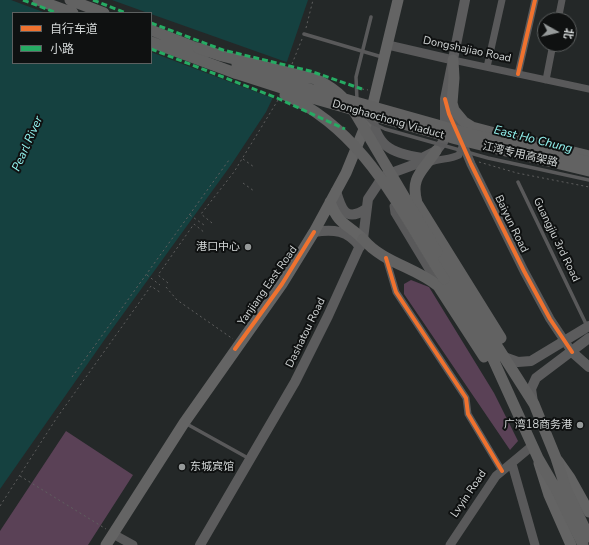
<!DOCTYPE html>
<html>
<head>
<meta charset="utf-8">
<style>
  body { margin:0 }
  #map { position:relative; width:589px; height:545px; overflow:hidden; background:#242828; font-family:"Nunito Sans","Noto Sans SC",sans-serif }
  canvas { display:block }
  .legend { position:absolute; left:12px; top:12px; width:140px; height:52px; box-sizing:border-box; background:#0f1111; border:1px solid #5d6060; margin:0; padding:5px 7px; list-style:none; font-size:12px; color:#d3d7d7 }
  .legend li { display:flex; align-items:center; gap:8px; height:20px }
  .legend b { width:20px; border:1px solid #5d6060 }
  .north { position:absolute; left:537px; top:12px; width:40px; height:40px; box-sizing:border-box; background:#0f1111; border:1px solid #5d6060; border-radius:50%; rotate:98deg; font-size:11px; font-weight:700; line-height:16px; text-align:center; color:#d3d7d7 }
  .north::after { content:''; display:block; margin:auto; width:14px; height:18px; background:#969a9a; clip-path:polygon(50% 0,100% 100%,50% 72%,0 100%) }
</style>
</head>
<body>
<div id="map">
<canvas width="589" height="545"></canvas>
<ul class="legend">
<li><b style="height:5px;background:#ef722f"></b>自行车道</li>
<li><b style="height:5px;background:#26ab63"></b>小路</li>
</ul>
<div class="north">北</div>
</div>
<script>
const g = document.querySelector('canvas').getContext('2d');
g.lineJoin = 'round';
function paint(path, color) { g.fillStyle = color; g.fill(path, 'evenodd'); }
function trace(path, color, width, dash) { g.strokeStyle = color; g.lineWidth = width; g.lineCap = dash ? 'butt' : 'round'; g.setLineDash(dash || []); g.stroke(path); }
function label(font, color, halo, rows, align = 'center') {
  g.font = font + ' "Nunito Sans","Noto Sans SC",sans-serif'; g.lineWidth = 4; g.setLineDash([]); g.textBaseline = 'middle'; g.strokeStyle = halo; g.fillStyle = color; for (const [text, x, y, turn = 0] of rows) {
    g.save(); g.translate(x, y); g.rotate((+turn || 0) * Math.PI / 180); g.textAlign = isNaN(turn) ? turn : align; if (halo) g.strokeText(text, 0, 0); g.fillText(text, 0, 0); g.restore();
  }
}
const green = new Path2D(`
  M411,280L429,287L494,393L518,441L510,450L404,294V284Z
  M66,431L133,475L88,545H0V531Z`);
const water = new Path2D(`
  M0,0H308L279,85L266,112L231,165L105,339L0,489ZM13,13H151V63H13Z`);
const pier = new Path2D(`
  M11,0H112L148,13H46Z
  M151,14L289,63L275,99L151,52Z`);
const path = new Path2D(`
  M306,28L313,0
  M292,64L302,39
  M362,89L368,90
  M243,159L254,167
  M479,162L517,173L589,187
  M243,183L254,191
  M190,215L204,225
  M212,223L201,214L234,172L278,100
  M147,275L160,285
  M168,283L158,275L194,224L205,233
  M166,287L177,300L233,339
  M72,377L229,160
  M20,476L106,529
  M0,506L56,419L151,286L161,293`);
const service = new Path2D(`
  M304,34L382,57
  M518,182L587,326
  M185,423L248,458`);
const minor = new Path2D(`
  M558,20L562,0
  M453,60L589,89
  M487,67L502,0
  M518,74L535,0
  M546,80L553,44
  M429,163C439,158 449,160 459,155L463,144
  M400,201L393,206L394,213L435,281
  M386,258L396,292L466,398L468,414L502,471`);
const tertiary = new Path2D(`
  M388,45L453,60
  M447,106L471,164L524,271L550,319L572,352
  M512,464L535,545
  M113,534L133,545
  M450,545L496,476L532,446`);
const secondary = new Path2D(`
  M371,112C376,146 390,153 422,158L436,151L443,142L445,134V99L465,0
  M336,191C341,208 345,223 366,209
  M314,232C333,229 348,230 360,247
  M572,352L589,367
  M504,357L518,362L531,361L589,326
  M533,402L531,389L536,378L589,338
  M200,545L295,382L328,316L363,239L368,199L380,181L386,175L424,161L432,155`);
const primary = new Path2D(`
  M330,202C339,226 347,223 363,239
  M558,461L570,478L589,512
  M539,463L549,495L571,545
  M106,545L184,423L282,284L314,232L346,173L371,112L398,0`);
const trunk = new Path2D(`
  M38,0L73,13
  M70,0L104,13
  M151,30L207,52
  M151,42L235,73
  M453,60L454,78L452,103L454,110L464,122L472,127L491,132L589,156
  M436,151C422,172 410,177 417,203L501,338
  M363,239C383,263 415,267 438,286L484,357
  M437,252L534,404L556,458L566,489L589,537
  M444,279L493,359L538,458L556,489L583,545`);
const serviceBridge = new Path2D(`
  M357,100L356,77L371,17
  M366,117L372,123L385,129L488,158L589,180`);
const trunkBridge = new Path2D(`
  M198,48L222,56L315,79C332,86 345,97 355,113L437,252
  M237,65L306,88L466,133L589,162
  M235,73L319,100L456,139L589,171
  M285,95C364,130 400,210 444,279`);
const quiet = new Path2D(`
  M23,0L57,13
  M93,0L126,13
  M151,23L223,50L310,71L362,89
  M151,49L277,98L345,129`);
const cycleway = new Path2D(`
  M518,74L535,0
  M445,99L449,114L471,164L524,271L550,319L572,352
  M386,258L396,292L466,398L468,414L502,471
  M235,349L282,284L314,232`);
const markers = [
  [248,247,4,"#969a9a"],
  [580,425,4,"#969a9a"],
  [182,467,4,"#969a9a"]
];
const streetNames = [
  ["Dongshajiao Road",467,50,12],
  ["Donghaochong Viaduct",388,120,16],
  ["江湾专用高架路",520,155,13],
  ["Baiyun Road",511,224,64],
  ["Guangjiu 3rd Road",556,240,64],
  ["Yanjiang East Road",268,286,-55],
  ["Dashatou Road",306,333,-64],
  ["Lvyin Road",469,494,-56]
];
const poiNames = [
  ["港口中心",240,247],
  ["广湾18商务港",572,425],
  ["东城宾馆",190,467,"left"]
];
const waterNames = [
  ["East Ho Chung",533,140,14],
  ["Pearl River",28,144,-66]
];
paint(green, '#5a4156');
paint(water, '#154140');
paint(pier, '#242828');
trace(path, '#5f5f5f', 1, [2, 3]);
trace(service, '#59595a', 3.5);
trace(minor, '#59595a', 7);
trace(tertiary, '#59595a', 9);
trace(secondary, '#5c5c5d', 10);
trace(primary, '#646464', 11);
trace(trunk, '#626262', 11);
trace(serviceBridge, '#59595a', 3.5);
trace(trunkBridge, '#626262', 11);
trace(quiet, '#26ab63', 3, [6, 3]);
trace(cycleway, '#ef722f', 4);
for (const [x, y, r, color] of markers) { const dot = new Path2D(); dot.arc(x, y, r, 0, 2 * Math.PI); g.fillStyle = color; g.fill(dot); trace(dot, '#0f1111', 1.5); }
label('11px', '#d3d7d7', '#0f1111', streetNames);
label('11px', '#d3d7d7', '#0f1111', poiNames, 'right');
label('italic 12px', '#95f7f3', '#0f1111', waterNames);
</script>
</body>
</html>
